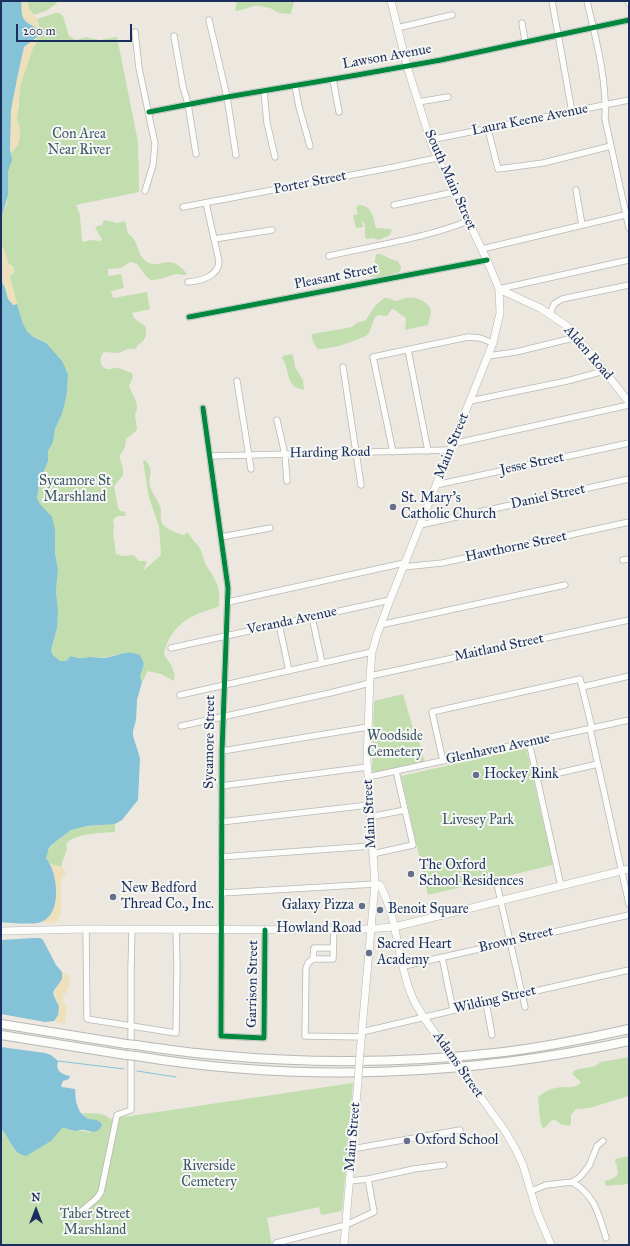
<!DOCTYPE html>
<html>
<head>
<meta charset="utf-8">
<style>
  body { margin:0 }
  #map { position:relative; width:630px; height:1246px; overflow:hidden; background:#ece8df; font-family:"IM FELL Great Primer",serif }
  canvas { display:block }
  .frame { position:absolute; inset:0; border:2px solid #1b2f5e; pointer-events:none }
  .north { position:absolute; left:16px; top:1190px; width:40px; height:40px; -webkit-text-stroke:3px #f6f6f2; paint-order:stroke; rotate:0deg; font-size:11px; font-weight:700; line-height:16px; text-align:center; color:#1b2f5e }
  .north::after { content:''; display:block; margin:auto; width:14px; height:18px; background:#1b2f5e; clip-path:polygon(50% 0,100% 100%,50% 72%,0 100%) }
  .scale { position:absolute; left:16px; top:24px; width:116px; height:18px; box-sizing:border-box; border:2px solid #1b2f5e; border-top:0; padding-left:5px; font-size:12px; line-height:14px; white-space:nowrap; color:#1b2f5e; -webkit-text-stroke:3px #f6f6f2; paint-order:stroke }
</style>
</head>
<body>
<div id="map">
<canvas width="630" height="1246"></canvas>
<div class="frame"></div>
<div class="north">N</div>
<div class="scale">200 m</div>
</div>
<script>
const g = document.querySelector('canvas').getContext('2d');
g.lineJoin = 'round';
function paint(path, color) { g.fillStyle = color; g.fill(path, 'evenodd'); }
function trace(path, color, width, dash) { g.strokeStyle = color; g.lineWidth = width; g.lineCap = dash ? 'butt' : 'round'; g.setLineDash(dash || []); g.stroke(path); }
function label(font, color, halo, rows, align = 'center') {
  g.font = font + ' "IM FELL Great Primer",serif'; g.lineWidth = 4; g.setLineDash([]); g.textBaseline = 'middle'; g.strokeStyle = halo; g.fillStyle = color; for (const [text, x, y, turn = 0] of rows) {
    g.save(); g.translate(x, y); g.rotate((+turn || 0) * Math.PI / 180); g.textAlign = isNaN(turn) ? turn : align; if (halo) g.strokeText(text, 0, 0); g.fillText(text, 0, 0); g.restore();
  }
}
const green = new Path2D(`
  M27,1H57V3L46,11L34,15L29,9Z
  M237,1H294L291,14L279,13L270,8L259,6H253L245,9L236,11L235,10Z
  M55,13H59L63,16L69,36L76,40L86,37L99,40L117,37L138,142L139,192L76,205L80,215L82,241L84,242L90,240L100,241L102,240L95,227L102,225L103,222L104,220L117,223L125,221L128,234C139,239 136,255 147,262C160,270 170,251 187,274L185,275L176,274L160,279L151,280L146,276L137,264L132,262H130L121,268L108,269V276L121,274L124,288L111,291L113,298L147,292L150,309L132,313C134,321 141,322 146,327V336L143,341L139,344L135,349H128L118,353L104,352C99,357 99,368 108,369C111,370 114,367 117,368C122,368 127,372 132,373L133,377L129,386L136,401L137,408L135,416L137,428L136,431L126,439L125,447L120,455V459L123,468V475L114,486L118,508L121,511L125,512L126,515L125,516H118L113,519L114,527L113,530L116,554L122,556L134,555L139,561H145L147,562L143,571L161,555L159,526L149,498L143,461L145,460C155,470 148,476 150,486C152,493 157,499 160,506C162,511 160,516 161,521C163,529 177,533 184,535L188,532C190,538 196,542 199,547C203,553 203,559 206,565C216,581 221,586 219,606C211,610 203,611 195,615C179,622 166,638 164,655C170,663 176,670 174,681L161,674L148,671C145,674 145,679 142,682L140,677L144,664L141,659L119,654L108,657L76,658L69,661L58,663L51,650L57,628L58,611L56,591L58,570L55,553V530L38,502L37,495L39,483L48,461V451L53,440L55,429L62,414L65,403L67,392L68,373L41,340L32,336L27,331L23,324L17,304L10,278V275L14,273L13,267L8,263L5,252L1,244V219L7,203L8,168L11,153L18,145L16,119L19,106V95L21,80L28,62L30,52L35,45L38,35L39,26L37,19Z
  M359,205C373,206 373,218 376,228L390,229L392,230L389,236L378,240L374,238L367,239L365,237V224L362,221L363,227L356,228L353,215L358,214L356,208Z
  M376,254C384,253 389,260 398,261L401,267L400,272L379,277H370L369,273L374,267Z
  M384,298C389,297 391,300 396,301C398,301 402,299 405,298C415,296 424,299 430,308L431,312L428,325L405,330L406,320L405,317C400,315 397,310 392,309L387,316L379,315L375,317L369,333L366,336C352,342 334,349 318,349C315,345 311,339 312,334L352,327L358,322L365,321L375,306Z
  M292,354L293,355L295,367L303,380L304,390C284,386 291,371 282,358L283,356Z
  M403,694L416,739L418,738L425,763L374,774L372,770L374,701Z
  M526,748L553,865L428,895L401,776Z
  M107,824H115V832C103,833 74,833 66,844C69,853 61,858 62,867C58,866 51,865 48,862C40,852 58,841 64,836C67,833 70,830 74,829C85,825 96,827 107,824Z
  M629,1057V1096L589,1108L576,1109L571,1115V1124L569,1126C567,1125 564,1125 562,1125C558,1123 555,1117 550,1122C547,1125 547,1127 543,1128C539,1124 539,1104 538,1097C543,1093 549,1089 556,1088C565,1086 575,1090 581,1082L572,1074L575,1070L595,1066L601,1062Z
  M353,1083L342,1211L321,1215L319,1207L267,1218L272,1245H1V1129L6,1134L14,1150L62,1128C66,1128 68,1129 73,1130C79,1132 81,1129 90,1133L99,1121L88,1119L83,1113C91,1114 105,1112 110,1119Z
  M629,1156V1183C623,1186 615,1184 608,1186L605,1185V1181L614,1178L618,1174L617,1166L615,1161L616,1159Z`);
const sand = new Path2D(`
  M21,1H27L30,11L37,19L39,30C33,25 23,23 22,14C21,10 22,6 21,1Z
  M37,37L21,83L17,120L20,128V137L18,145L11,153L10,145L11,110L17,79L24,47Z
  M1,244L5,252L8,263L14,270L10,275V278L17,304L13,305L8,299L1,280Z
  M50,864L62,867L66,873C65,876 62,878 61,881C59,893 66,914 55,923L42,922C45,919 49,917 51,913C61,901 55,877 50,864Z
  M62,972L68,974L70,977C69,984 69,992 63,996V1004L67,1005L65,1024L54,1021C56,1016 59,1012 58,1005C57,999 51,997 54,990C55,985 59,983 62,979Z`);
const water = new Path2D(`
  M1,1H21C22,6 21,10 22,14C23,23 33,25 39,30L37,37L24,47L17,79L11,110L10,149L12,160L8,171V195L1,220Z
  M1,280L5,288L8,299L13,305L17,304L23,324L27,331L32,336L46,343L62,361L68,374L67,392L65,403L62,414L55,429L53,442L48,451V461L39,483L37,498L40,504L52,517L55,530V553L58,570L56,591L58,611L57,628L51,650L53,655L60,661H66L71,656C78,659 83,658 90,657C94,657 99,658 103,658C119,657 122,649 140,655L144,664L140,677L142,682L137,700L136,720L133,731V736L140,758L138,800L122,820L115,824L87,826L71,830L53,844L49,848L46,858C49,863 52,867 53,872C58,888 59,915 41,922C36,925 8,923 1,922Z
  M34,938H40L43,940L56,965L62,972V979C52,995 50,988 59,1006L58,1015L54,1021L45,1022L1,1014V940Z
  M1,1047L45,1053L51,1055L58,1061C55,1071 61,1074 70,1076L69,1079L63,1081L61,1086L62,1087L75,1089L76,1102L80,1112L88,1119L97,1120L102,1124C99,1134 93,1132 84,1130C81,1129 78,1131 75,1131C70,1130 67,1128 62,1128L51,1141L26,1156C11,1153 11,1138 1,1129Z`);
const stream = new Path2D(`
  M58,1061L124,1069
  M137,1071L176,1077`);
const minor = new Path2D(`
  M552,1L572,112
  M587,1C596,40 607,79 605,119L629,228
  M628,1L629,4
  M209,20L227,97L236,155
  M522,23L525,41
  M397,28L452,15
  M135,32L139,68L155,144L153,165L145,191
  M174,36L183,87L188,104L196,154
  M333,79L339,112
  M295,86L299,107L310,146
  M264,91L267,123L275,157
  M418,102L448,97
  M149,112L227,97L357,75L441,60L629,20
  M488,129L498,169L543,163L611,146
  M430,140L629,100
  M576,190L582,225
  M394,205L454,192
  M183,207L389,168L437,158
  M214,239L272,230
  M482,249L629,214
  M329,256C376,245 423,239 468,221
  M188,282C201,281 219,276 219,261L206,203
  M499,289L629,260
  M550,314L554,304L562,299L629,285
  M189,317L487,260
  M408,350L428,451
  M488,356L516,352L577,337
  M343,367L361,485
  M237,381L251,469
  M470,401L567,381L604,371
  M203,408L228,588L222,751L221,1036L264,1038L265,930
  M277,420L285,455L287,481
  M452,444L629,405
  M393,452L373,357L468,337L480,338L493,343
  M210,456L449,450
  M436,485L629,443
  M420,525L629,479
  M221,537L270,528
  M623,560L629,559
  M403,567L442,563L629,522
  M228,602L404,563
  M312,617L322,663
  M279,624L289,671
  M380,625L565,585
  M171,648L390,600
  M370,676L629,620
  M582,687L629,676
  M180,695L372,652
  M181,726L330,693L370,683
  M590,729L629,904
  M529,742L561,886
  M222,751L368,727
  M443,761L432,712L580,679L592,728
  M368,777L629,720
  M537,778L598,764
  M221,786L367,767
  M370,817L405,810
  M221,822L369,805
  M372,854L413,845L396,771
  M221,857L371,846
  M496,880L525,1007
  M221,893L375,884
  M86,929L87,1019L176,1033L177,966L176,929
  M334,930L333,959H313L308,963L306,968L305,1036L362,1037
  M442,957L453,1010
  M313,959L314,948H333
  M404,966L629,915
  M486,1003L492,1035
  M362,1032L522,994L629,970
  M352,1149L460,1130
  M368,1179L414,1169L444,1165
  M572,1182C595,1195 599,1215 606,1238
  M531,1191L546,1185L572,1182L580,1177L589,1166L597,1146L603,1141
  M78,1214L97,1198L101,1192L117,1115L131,1110V968L132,929
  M276,1245V1243L346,1225L374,1212L368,1179L350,1181`);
const major = new Path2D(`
  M499,289L540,308L567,326L587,349L629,402
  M375,884L380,885C398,919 397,959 411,994C419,1014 434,1031 446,1048
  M1,931L86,929L352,930L394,927L629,869
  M360,1052L375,884L367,761L370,676L372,652L377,635L390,600L493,343L500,313L499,289L487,260L432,146L407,66L391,1
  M464,1074L505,1131L516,1150L523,1165L537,1212L551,1245
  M344,1245L358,1080`);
const highway = new Path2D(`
  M1,1024L126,1044
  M1,1035L126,1055
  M136,1045C163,1049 190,1053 217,1055C312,1064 409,1063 504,1052C545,1047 589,1038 629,1029
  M136,1056C299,1083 468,1076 629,1041`);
const majorBridge = new Path2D(`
  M446,1048L464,1074
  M358,1080L360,1052`);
const highwayBridge = new Path2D(`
  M126,1044L136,1045
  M126,1055L136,1056`);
const cycleway = new Path2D(`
  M149,112L227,97L357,75L441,60L629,20
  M189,317L487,260
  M203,408L228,588L222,751L221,1036L264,1038L265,930`);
const markers = [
  [393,507,4,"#64708b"],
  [476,775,4,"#64708b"],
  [411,874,4,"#64708b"],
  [113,897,4,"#64708b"],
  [362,906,4,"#64708b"],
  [380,910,4,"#64708b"],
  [369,953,4,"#64708b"],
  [407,1141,4,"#64708b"]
];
const streetNames = [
  ["Lawson Avenue",387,57,-10],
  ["Laura Keene Avenue",530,120,-11],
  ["South Main Street",450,180,66],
  ["Porter Street",310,183,-11],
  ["Pleasant Street",336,277,-11],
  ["Alden Road",588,353,49],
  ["Main Street",452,446,-68],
  ["Harding Road",330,453,-1],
  ["Jesse Street",532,464,-12],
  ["Daniel Street",548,497,-12],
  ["Hawthorne Street",516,547,-12],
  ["Veranda Avenue",292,621,-12],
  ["Maitland Street",499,648,-12],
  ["Sycamore Street",210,742,-89],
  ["Glenhaven Avenue",498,749,-12],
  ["Main Street",370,814,-93],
  ["Howland Road",319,929],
  ["Brown Street",516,940,-13],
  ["Garrison Street",253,984,-89],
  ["Wilding Street",495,1000,-13],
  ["Adams Street",458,1065,55],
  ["Main Street",353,1137,-85]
];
const parkNames = [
  ["Con Area",79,135],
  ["Near River",79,151],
  ["Sycamore St",75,482],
  ["Marshland",75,498],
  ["Woodside",395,737],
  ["Cemetery",395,753],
  ["Livesey Park",478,821],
  ["Riverside",209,1167],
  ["Cemetery",209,1183],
  ["Taber Street",95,1215],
  ["Marshland",95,1231]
];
const poiNames = [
  ["St. Mary's",401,499],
  ["Catholic Church",401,515],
  ["Hockey Rink",484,775],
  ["The Oxford",419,866],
  ["School Residences",419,882],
  ["New Bedford",121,889],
  ["Thread Co., Inc.",121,905],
  ["Galaxy Pizza",354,906,"right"],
  ["Benoit Square",388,910],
  ["Sacred Heart",377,945],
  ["Academy",377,961],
  ["Oxford School",415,1141]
];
paint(green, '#c2ddae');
paint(sand, '#ede0bb');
paint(water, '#84c2d8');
trace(stream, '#84c2d8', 1);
trace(minor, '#b8b7b6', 7);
trace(major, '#b8b7b6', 8);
trace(highway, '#b8b7b6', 10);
trace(minor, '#fcfcfa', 5.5);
trace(major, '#fcfcfa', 7);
trace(highway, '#fcfcfa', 8);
trace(majorBridge, '#b8b7b6', 8, []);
trace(highwayBridge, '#b8b7b6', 10, []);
trace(majorBridge, '#fcfcfa', 7);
trace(highwayBridge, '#fcfcfa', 8);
trace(cycleway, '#00873e', 5);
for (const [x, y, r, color] of markers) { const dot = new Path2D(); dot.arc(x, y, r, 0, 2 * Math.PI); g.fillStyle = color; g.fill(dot); trace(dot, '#f6f6f2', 1.5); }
label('14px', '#1b2f5e', '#f6f6f2', streetNames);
label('14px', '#3c5868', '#f6f6f2', parkNames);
label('14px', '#1b2f5e', '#f6f6f2', poiNames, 'left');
</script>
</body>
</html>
